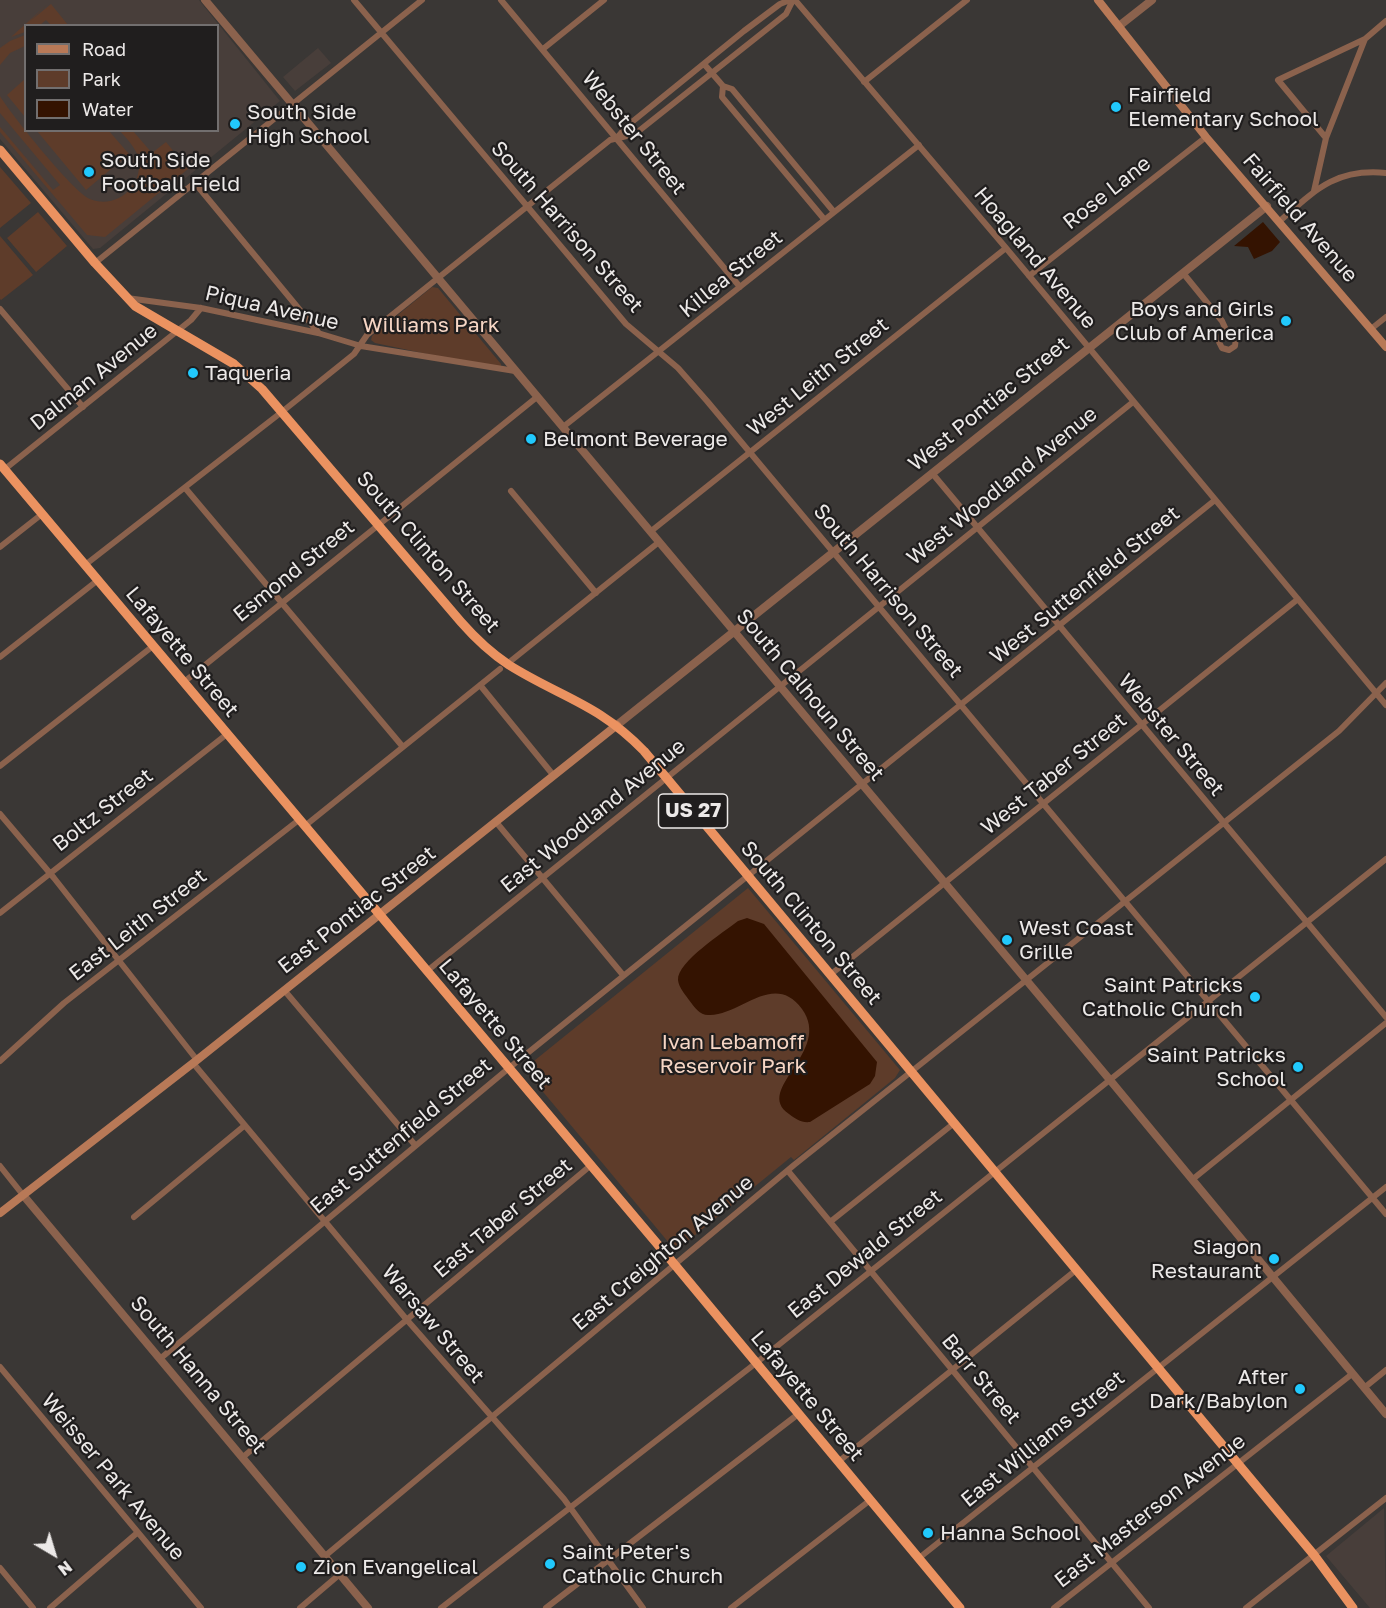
<!DOCTYPE html>
<html>
<head>
<meta charset="utf-8">
<style>
  body { margin:0 }
  #map { position:relative; width:1386px; height:1608px; overflow:hidden; background:#3a3735; font-family:"Golos Text",sans-serif }
  canvas { display:block }
  .legend { position:absolute; left:24px; top:24px; width:195px; height:108px; box-sizing:border-box; background:#201e1e; border:2px solid #726f6f; margin:0; padding:8px 10px; list-style:none; font-size:18px; color:#ece9e8 }
  .legend li { display:flex; align-items:center; gap:12px; height:30px }
  .legend b { width:30px; border:2px solid #726f6f }
  .north { position:absolute; left:24px; top:1524px; width:60px; height:60px; -webkit-text-stroke:4px #201e1e; paint-order:stroke; rotate:142deg; font-size:16px; font-weight:700; line-height:24px; text-align:center; color:#ece9e8 }
  .north::after { content:''; display:block; margin:auto; width:21px; height:27px; background:#ece9e8; clip-path:polygon(50% 0,100% 100%,50% 72%,0 100%) }
</style>
</head>
<body>
<div id="map">
<canvas width="1386" height="1608"></canvas>
<ul class="legend">
<li><b style="height:8px;background:#b87957"></b>Road</li>
<li><b style="height:16px;background:#5e3c2a"></b>Park</li>
<li><b style="height:16px;background:#341301"></b>Water</li>
</ul>
<div class="north">N</div>
</div>
<script>
const g = document.querySelector('canvas').getContext('2d');
g.lineJoin = 'round';
function paint(path, color) { g.fillStyle = color; g.fill(path, 'evenodd'); }
function trace(path, color, width, dash) { g.strokeStyle = color; g.lineWidth = width; g.lineCap = dash ? 'butt' : 'round'; g.setLineDash(dash || []); g.stroke(path); }
function label(font, color, halo, rows, align = 'center') {
  g.font = font + ' "Golos Text",sans-serif'; g.lineWidth = 4.5; g.setLineDash([]); g.textBaseline = 'middle'; g.strokeStyle = halo; g.fillStyle = color; for (const [text, x, y, turn = 0] of rows) {
    g.save(); g.translate(x, y); g.rotate((+turn || 0) * Math.PI / 180); g.textAlign = isNaN(turn) ? turn : align; if (halo) g.strokeText(text, 0, 0); g.fillText(text, 0, 0); g.restore();
  }
}
const built = new Path2D(`
  M0,0H199L280,101L100,248L93,249L0,139ZM26,26H218V130H26Z
  M318,48L331,63L295,91L283,77Z
  M1384,1508L1386,1608H1370L1326,1556Z`);
const green = new Path2D(`
  M48,4L29,22L51,4L68,25H51L46,20L40,25L26,26L25,32L11,37Z
  M25,35V46L10,53L0,65V48L10,41Z
  M25,79V117L7,95Z
  M0,96C9,112 74,193 90,199C117,210 145,185 138,157C135,147 127,139 120,131H133L152,153L166,142L188,169L105,237L87,235L0,132V127L53,190L60,185L0,113Z
  M37,131H109L129,154L86,190Z
  M0,167L31,203L0,228Z
  M38,212L67,246L36,272L7,238Z
  M0,236L33,275L1,300L0,299Z
  M432,287L438,288L501,364V367L498,369L375,343L371,340L372,336Z
  M748,888L900,1070L895,1078L794,1160L791,1157L678,1249H674L524,1069Z`);
const water = new Path2D(`
  M1263,222L1280,242L1272,251L1254,259L1248,247L1234,246Z
  M747,918L764,924L877,1062L875,1076L870,1084L810,1122C801,1123 796,1119 789,1114C753,1089 833,1052 802,1009C774,971 741,1015 710,1015C700,1016 695,1008 689,1000C685,994 679,988 678,980C677,962 724,932 738,921Z`);
const minor = new Path2D(`
  M354,0L626,324L678,368L707,401L1386,1214
  M501,0L740,287
  M795,0L1006,248L1386,705
  M543,49L604,0
  M704,64L723,86L732,89L834,212
  M864,82L967,0
  M723,86L722,97L824,219
  M617,138L627,126L744,31L780,4L790,0
  M1326,138L1365,39
  M195,183L318,332
  M1314,191L1326,138L1278,80L1365,39L1386,21
  M1280,221C1315,190 1336,168 1386,173
  M95,263L422,0
  M1183,273L1222,321L1227,332L1236,337L1235,346L1229,350L1222,348L1219,342L1221,336L1227,332
  M1029,276L1206,137
  M127,298L201,308L318,333L361,346L515,371
  M0,309L83,407
  M1371,329L1386,317
  M563,427L919,145
  M5,469L191,320L201,308
  M932,473L1386,1017
  M186,489L403,747
  M511,491L596,593
  M650,532L1006,248
  M0,547L42,514
  M85,565L283,411L354,354L367,335L610,140L635,134L786,14L793,0
  M0,657L98,580
  M507,664L659,542
  M184,682L537,397
  M480,685L554,776
  M0,766L153,646
  M0,814L54,878L197,1060
  M496,822L623,975
  M306,825L500,669
  M0,913L227,734
  M427,971L1133,402
  M830,975L1298,599
  M284,990L415,1145
  M0,1061L64,1003L300,819
  M193,1063L407,1320L564,1499L643,1608
  M0,1166L23,1195
  M788,1171L1149,1608
  M1193,1179L1386,1023
  M134,1217L244,1126
  M830,1222L953,1124
  M161,1358L509,1068L1215,500
  M0,1367L201,1608
  M1364,1388L1386,1370
  M243,1457L590,1166
  M838,1462L1076,1270
  M325,1556L794,1165L1339,731L1386,683
  M919,1558L1386,1187
  M0,1568L33,1608
  M50,1608L137,1533
  M300,1608L340,1574
  M441,1608L756,1363L1386,859
  M546,1608L797,1415
  M731,1608L869,1501
  M1054,1608L1352,1374
  M1246,1608L1386,1498`);
const tertiary = new Path2D(`
  M205,0L1110,1080L1386,1414
  M1119,26L1152,0
  M617,725L1267,206
  M23,1195L368,1608`);
const secondary = new Path2D(`
  M1098,0L1206,137L1386,347
  M0,1213L197,1060L617,725`);
const trunk = new Path2D(`
  M0,150L95,263L135,306L234,364L262,389L461,622C475,638 491,653 509,665C560,697 599,704 644,751L1314,1555L1353,1608
  M0,464L675,1265L960,1608`);
const markers = [
  [1116,107,6,"#21c9fd"],
  [235,124,6,"#21c9fd"],
  [89,172,6,"#21c9fd"],
  [1286,321,6,"#21c9fd"],
  [193,373,6,"#21c9fd"],
  [531,439,6,"#21c9fd"],
  [1007,940,6,"#21c9fd"],
  [1255,997,6,"#21c9fd"],
  [1298,1067,6,"#21c9fd"],
  [1274,1259,6,"#21c9fd"],
  [1300,1389,6,"#21c9fd"],
  [928,1533,6,"#21c9fd"],
  [550,1564,6,"#21c9fd"],
  [301,1567,6,"#21c9fd"]
];
const shields = [
  [693,811,69]
];
const shieldNames = [
  ["US 27",693,811]
];
const poiNames = [
  ["Fairfield",1128,95],
  ["Elementary School",1128,119],
  ["South Side",247,112],
  ["High School",247,136],
  ["South Side",101,160],
  ["Football Field",101,184],
  ["Boys and Girls",1274,309,"right"],
  ["Club of America",1274,333,"right"],
  ["Taqueria",205,373],
  ["Belmont Beverage",543,439],
  ["West Coast",1019,928],
  ["Grille",1019,952],
  ["Saint Patricks",1243,985,"right"],
  ["Catholic Church",1243,1009,"right"],
  ["Saint Patricks",1286,1055,"right"],
  ["School",1286,1079,"right"],
  ["Siagon",1262,1247,"right"],
  ["Restaurant",1262,1271,"right"],
  ["After",1288,1377,"right"],
  ["Dark/Babylon",1288,1401,"right"],
  ["Hanna School",940,1533],
  ["Saint Peter's",562,1552],
  ["Catholic Church",562,1576],
  ["Zion Evangelical",313,1567]
];
const streetNames = [
  ["Webster Street",634,133,51],
  ["Rose Lane",1107,193,-38],
  ["Fairfield Avenue",1300,218,49],
  ["South Harrison Street",567,227,49],
  ["Hoagland Avenue",1035,258,50],
  ["Killea Street",731,274,-39],
  ["Piqua Avenue",272,308,13],
  ["Dalman Avenue",94,377,-39],
  ["West Leith Street",818,377,-39],
  ["West Pontiac Street",989,404,-39],
  ["West Woodland Avenue",1002,486,-39],
  ["South Clinton Street",428,552,49],
  ["Esmond Street",294,571,-39],
  ["West Suttenfield Street",1085,585,-39],
  ["South Harrison Street",888,591,50],
  ["Lafayette Street",182,652,50],
  ["South Calhoun Street",810,695,50],
  ["Webster Street",1171,735,50],
  ["West Taber Street",1054,774,-39],
  ["Boltz Street",103,810,-38],
  ["East Woodland Avenue",593,816,-39],
  ["East Pontiac Street",357,910,-38],
  ["South Clinton Street",811,923,50],
  ["East Leith Street",138,925,-38],
  ["Lafayette Street",495,1024,50],
  ["East Suttenfield Street",401,1136,-40],
  ["East Taber Street",503,1218,-40],
  ["East Creighton Avenue",663,1253,-40],
  ["East Dewald Street",865,1254,-39],
  ["Warsaw Street",433,1324,50],
  ["South Hanna Street",198,1375,50],
  ["Barr Street",981,1379,50],
  ["Lafayette Street",807,1396,50],
  ["East Williams Street",1043,1439,-39],
  ["Weisser Park Avenue",113,1477,50],
  ["East Masterson Avenue",1150,1511,-38]
];
const parkNames = [
  ["Williams Park",431,325],
  ["Ivan Lebamoff",733,1042],
  ["Reservoir Park",733,1066]
];
paint(built, '#483e3a');
paint(green, '#5e3c2a');
paint(water, '#341301');
trace(minor, '#8b624d', 6);
trace(tertiary, '#8b624d', 8);
trace(secondary, '#b87957', 8);
trace(trunk, '#eb9260', 9);
for (const [x, y, r, color] of markers) { const dot = new Path2D(); dot.arc(x, y, r, 0, 2 * Math.PI); g.fillStyle = color; g.fill(dot); trace(dot, '#201e1e', 2); }
for (const [x, y, w] of shields) { const box = new Path2D(); box.roundRect(x - w / 2, y - 17, w, 34, 4.5); g.fillStyle = '#201e1e'; g.fill(box); trace(box, '#ece9e8', 1.5); }
label('bold 20px', '#ece9e8', null, shieldNames);
label('21px', '#ece9e8', '#201e1e', poiNames, 'left');
label('21px', '#ece9e8', '#201e1e', streetNames);
label('21px', '#f6d6c5', '#201e1e', parkNames);
</script>
</body>
</html>
